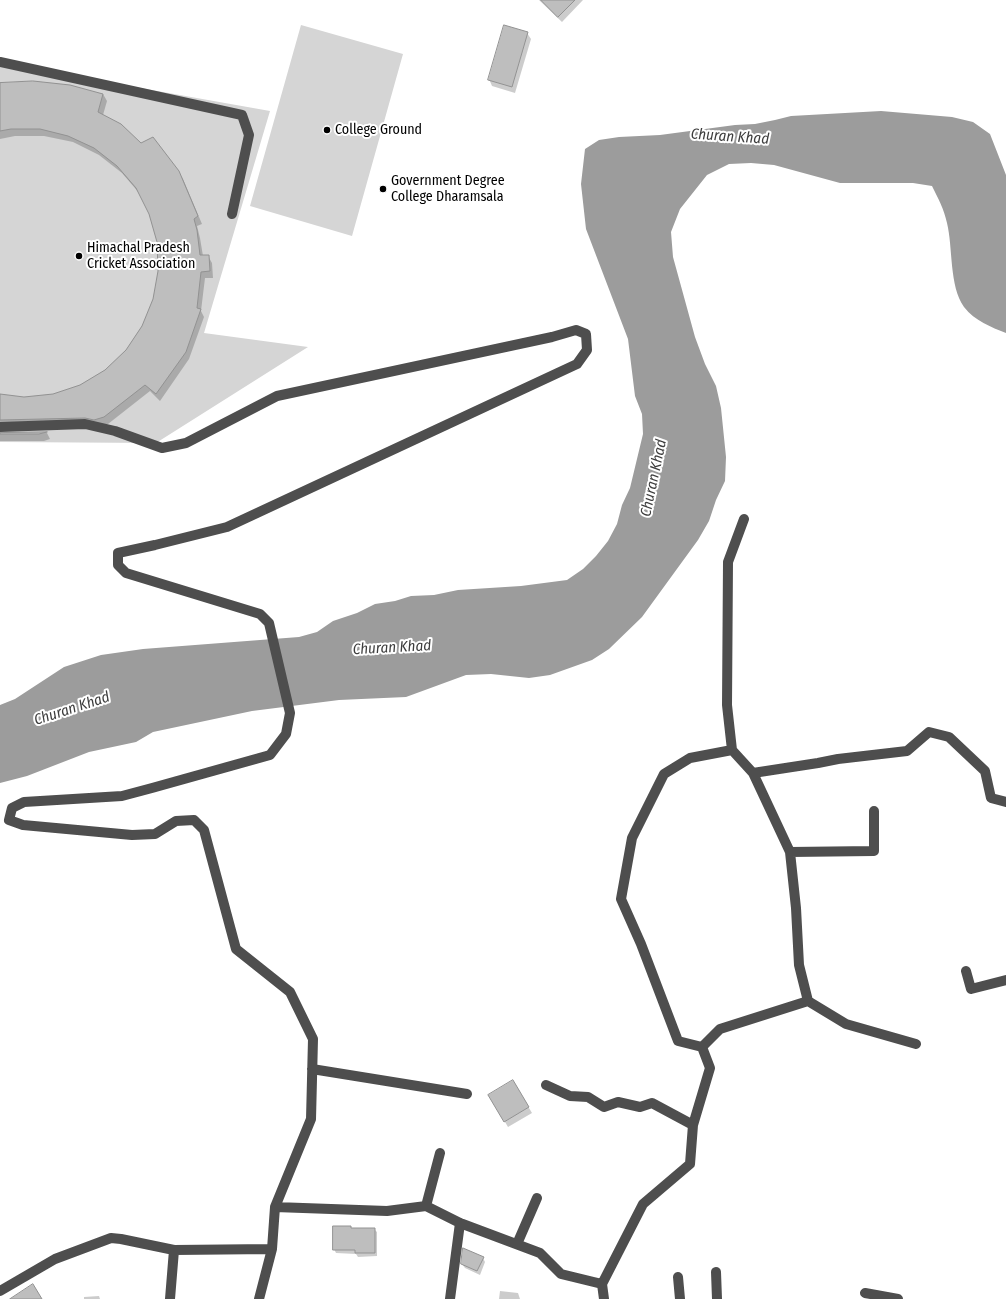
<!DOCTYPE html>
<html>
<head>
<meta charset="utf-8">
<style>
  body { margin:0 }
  canvas { display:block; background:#fff }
</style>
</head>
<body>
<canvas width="1006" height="1299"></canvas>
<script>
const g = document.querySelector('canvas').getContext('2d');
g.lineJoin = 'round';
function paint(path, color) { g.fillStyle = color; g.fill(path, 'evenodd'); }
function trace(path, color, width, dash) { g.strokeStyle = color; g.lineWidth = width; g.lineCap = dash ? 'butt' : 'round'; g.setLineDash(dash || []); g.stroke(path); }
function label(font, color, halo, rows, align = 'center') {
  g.font = font + ' "Fira Sans Condensed",sans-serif'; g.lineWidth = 4; g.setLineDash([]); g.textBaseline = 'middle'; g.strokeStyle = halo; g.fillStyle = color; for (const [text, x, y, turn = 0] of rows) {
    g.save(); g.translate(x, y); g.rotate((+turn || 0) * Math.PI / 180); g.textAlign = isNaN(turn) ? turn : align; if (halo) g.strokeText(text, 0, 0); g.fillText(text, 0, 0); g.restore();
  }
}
const green = new Path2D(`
  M301,25L403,54L352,236L250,206Z
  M0,64L22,67L270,111L204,333L308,347L156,443L0,442Z`);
const water = new Path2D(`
  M881,111L952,117L973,122L990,134L1006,175V333C991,327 975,321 964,307C949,286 953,247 947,223C944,209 938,198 932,186L913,183H840L774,165L751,163L729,164L707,175L680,209L671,232L673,257L695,337L705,364L716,386L721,408L726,457L725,481L716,500L709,521L698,540L642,617L609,649L592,660L550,675L529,678L491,674L466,675L406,697L339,700L252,711L153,732L136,742L89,752L27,776L0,783V705L15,699L64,667L101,655L143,649L299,637L317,632L333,621L357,613L375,604L395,601L411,596L434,595L458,590L521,586L567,580L583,569L596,556L608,541L617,524L622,505L630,488L643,434L642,414L635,396L628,339L586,229L581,184L585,149L599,140L619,137L660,135L735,125L755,124L775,120L791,116Z`);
const shadow = new Path2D(`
  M539,0H583L562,22Z
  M527,33L531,39L515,93L492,86L489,79Z
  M0,84L103,94L107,101L103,115L178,171L183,179L202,224L197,226L200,238L203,256H208L212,263L213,278H205L201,311L204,317L189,359L160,401L150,391L108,424L99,426L0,429V395L24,398L53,395L80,386L105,371L127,351L143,327L154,300L159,271L158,242L150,213L140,194L122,173L99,155L73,142L44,136H15L0,139Z
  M47,433L50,439L44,441H0V434Z
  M513,1081L532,1113L508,1127L489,1095Z
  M351,1227L352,1229H374L377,1232V1256L358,1257L356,1254L336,1253L334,1249Z
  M483,1258L485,1262L480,1275L465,1268L462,1264Z
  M500,1291L518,1293L520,1299H499Z
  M99,1296L100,1299H84V1297Z`);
const building = new Path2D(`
  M541,0H575L558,17Z
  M504,25L528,32L512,87L488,80Z
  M33,81L70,85L103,94L98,112L121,124L141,143L153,137L179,171L198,216L194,219L197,230L200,255H209L210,271L201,272L197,308L201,309L186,352L156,394L145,385L104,417L94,420L85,418L0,420V394L24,397L53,394L80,385L105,370L126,350L142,326L153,299L158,271L157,242L149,214L136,188L117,166L94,148L68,136L40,129H11L0,131V83Z
  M47,432L39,434H0V433Z
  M513,1080L529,1107L504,1122L488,1095Z
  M333,1226H351V1228H375V1253H355V1250H333Z
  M463,1248L484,1257L477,1271L461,1264Z
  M33,1284L42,1299H10Z`);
const minor = new Path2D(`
  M0,62L242,115L249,135L232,214
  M0,427L85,424L115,431L162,448L186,443L277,396L552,337L576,330L586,334L587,350L577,364L227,527L155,545L118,553V565L126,573L260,614L269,623L290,713L286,734L270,755L152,788L122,796L24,802L12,808L9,820L23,825L132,835L155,834L176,821L194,820L204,830L236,949L290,992L313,1039L311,1119L275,1207L272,1249L259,1299
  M744,519L728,562L727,705L732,750L753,773
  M790,852L874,851V811
  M966,971L971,989L1006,980
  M808,1001L846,1024L916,1044
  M702,1047L678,1041L641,944L621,899L632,838L664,774L690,758L732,750
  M312,1069L467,1094
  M546,1085L570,1096L588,1097L604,1107L618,1102L640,1107L652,1103L693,1125
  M426,1206L440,1153
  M275,1207L387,1211L426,1206L460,1223L540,1253L561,1274L602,1284
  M517,1244L537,1198
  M716,1272L717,1299
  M678,1277L680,1299
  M0,1291L55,1259L111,1238L121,1239L174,1250L272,1249
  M865,1293L898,1299
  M170,1299L174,1250
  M450,1299L460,1223
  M604,1299L602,1284L643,1204L690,1164L693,1125L710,1068L702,1047L720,1029L808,1001L799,965L796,908L790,852L753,773L818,763L838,759L907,751L929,732L949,737L985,771L991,798L1006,802`);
const markers = [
  [327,130,4,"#000"],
  [383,189,4,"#000"],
  [79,256,4,"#000"]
];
const poiNames = [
  ["College Ground",335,130],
  ["Government Degree",391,181],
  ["College Dharamsala",391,197],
  ["Himachal Pradesh",87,248],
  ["Cricket Association",87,264]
];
const waterNames = [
  ["Churan Khad",730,137,4],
  ["Churan Khad",654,478,-78],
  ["Churan Khad",392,648,-3],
  ["Churan Khad",72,709,-18]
];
paint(green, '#d5d5d5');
paint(water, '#9c9c9c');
paint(shadow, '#0003');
paint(building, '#bebebe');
trace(building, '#929292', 1);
trace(minor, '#4e4e4e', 10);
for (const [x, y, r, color] of markers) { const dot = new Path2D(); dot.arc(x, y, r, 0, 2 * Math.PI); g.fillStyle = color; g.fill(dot); trace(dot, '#fff', 1.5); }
label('14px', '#000', '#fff', poiNames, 'left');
label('italic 15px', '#3d3d3d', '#fff', waterNames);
</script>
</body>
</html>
